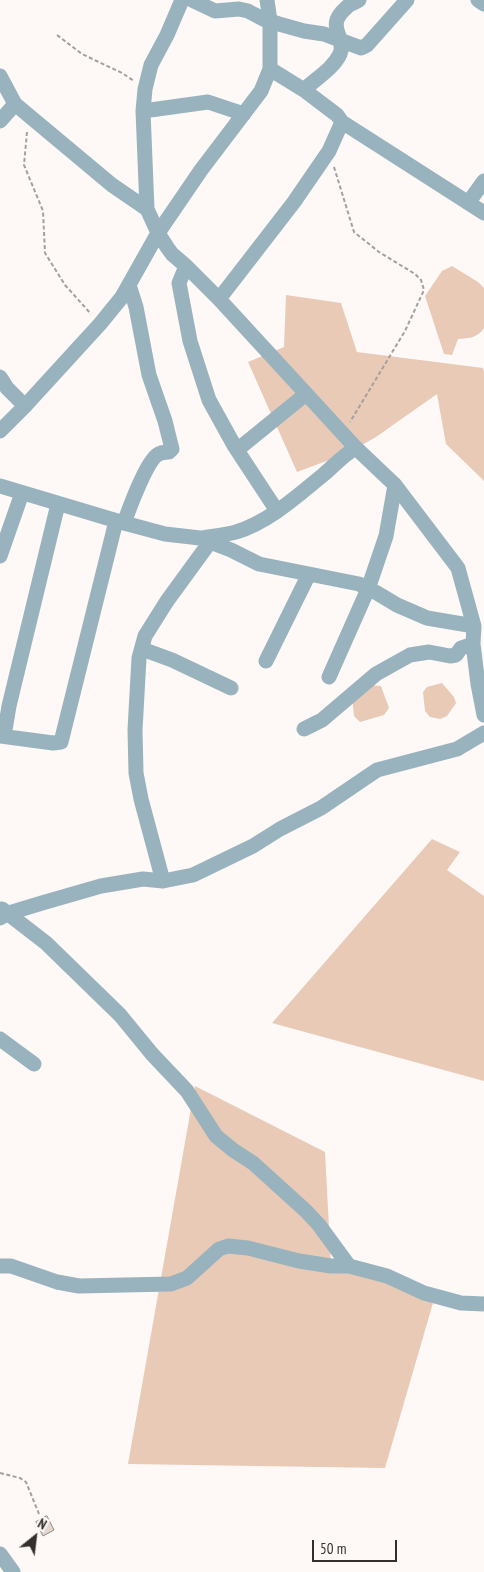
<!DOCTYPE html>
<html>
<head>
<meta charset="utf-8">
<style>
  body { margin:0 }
  #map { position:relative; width:484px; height:1572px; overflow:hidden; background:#fef9f6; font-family:"PT Sans Narrow",sans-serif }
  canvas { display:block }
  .north { position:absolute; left:10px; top:1512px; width:50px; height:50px; -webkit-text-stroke:4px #fef9f6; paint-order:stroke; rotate:29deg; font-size:14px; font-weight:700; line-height:20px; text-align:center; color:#342f2c }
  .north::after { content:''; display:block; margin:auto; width:18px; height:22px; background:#342f2c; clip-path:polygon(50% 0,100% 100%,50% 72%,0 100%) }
  .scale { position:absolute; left:312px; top:1540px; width:85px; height:22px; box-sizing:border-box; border:2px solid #342f2c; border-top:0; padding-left:6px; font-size:15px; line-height:18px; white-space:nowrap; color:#342f2c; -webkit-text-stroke:4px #fef9f6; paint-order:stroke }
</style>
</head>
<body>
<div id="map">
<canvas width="484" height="1572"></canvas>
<div class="north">N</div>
<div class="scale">50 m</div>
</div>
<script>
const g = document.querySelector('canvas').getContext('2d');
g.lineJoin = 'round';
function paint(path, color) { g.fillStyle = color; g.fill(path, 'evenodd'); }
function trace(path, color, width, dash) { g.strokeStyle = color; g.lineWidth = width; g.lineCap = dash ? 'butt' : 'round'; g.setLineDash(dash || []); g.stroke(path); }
const green = new Path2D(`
  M452,266L478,282L484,288V328C478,338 469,338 458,339L452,355L444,354L425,296L442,271Z
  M286,295L341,303L357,352L483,368L484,372V481L446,444L437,394L376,437L348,453L297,472L248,362L284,347Z
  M442,683L454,697L456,703L447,716L440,719L430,717L425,711L423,692L427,687Z
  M367,685L381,686L389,708L384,715L360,722L354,716L352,696Z
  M432,839L460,852L447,870L484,896V1081L272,1023Z
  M195,1086L325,1152L331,1266L435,1296L385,1468L128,1464Z`);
const building = new Path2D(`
  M47,1516L54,1530L43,1536L36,1522Z`);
const path = new Path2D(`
  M57,35L82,54L122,73L134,81
  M27,132L24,165L43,211L45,253L65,285L91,314
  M334,167L354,232L379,252L415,274L421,280L424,290L405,331L350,422
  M0,1473L20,1478L26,1482L39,1514`);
const minor = new Path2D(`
  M182,0L167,35L151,65L145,89L143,111L147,209L158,233L167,247L172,254L186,266L179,283L190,341L209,400L235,447L277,511
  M192,0L215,11L239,9L248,11L263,19L279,24L304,31L324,34L361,48L367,45L407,0
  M267,0L270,21V69
  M478,0L484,4
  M0,76L15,104L112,185L147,209
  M143,111L208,102L244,114
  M0,121L15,104
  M342,122L484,213
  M468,203L484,181
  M186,266L219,299L356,448L395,485L458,568L474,626L473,644L478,684L484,715
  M219,299L294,202L329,151L342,122L337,115L304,90
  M0,377L7,388L25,406
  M0,431L25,406L100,324L122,297L158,233L201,170L261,91L270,69L304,90C315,79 333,69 340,54C347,36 324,27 346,8C349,4 355,3 359,0
  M237,450L306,394
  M0,486L124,523L165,534L200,538L231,550L259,564L359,584L377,593L397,605L427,618L474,626
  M124,523C129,509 146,463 157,455C161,452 165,452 169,452L172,449L165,421L149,375L136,307L129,285
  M202,538C213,536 225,535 236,532C269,522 297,496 323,475C334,466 343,455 356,448
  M0,556L22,493
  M142,649L172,660L231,688
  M266,661L309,574
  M329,677L368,589L386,536L395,485
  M304,729L322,720L376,674L410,655L429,652L450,656L456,655L461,648L473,644
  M0,736L53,743L61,742L116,521
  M4,736L9,706L58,504
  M163,881L141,799L136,773L135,730L139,658L145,636L167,601L210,542
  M2,909L46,943L120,1015L152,1054L187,1091L216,1136L233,1150L253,1163L306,1211L319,1225L349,1266
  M0,918L9,913L42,903L101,886L143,879L163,881L193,875L253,846L280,829L321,808L377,770L457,749L484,733
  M0,1039L34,1064
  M0,1266H11L57,1282L79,1286L171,1284L187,1278L219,1249L228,1246L248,1248L299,1261L331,1266H349L387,1276L424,1293L461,1303L484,1304
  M0,1554L13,1572`);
paint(green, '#e9cab6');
paint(building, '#e3d7d0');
trace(building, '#958b84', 1);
trace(path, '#a5a09d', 2, [4, 2.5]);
trace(minor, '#99b3be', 15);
</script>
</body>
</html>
